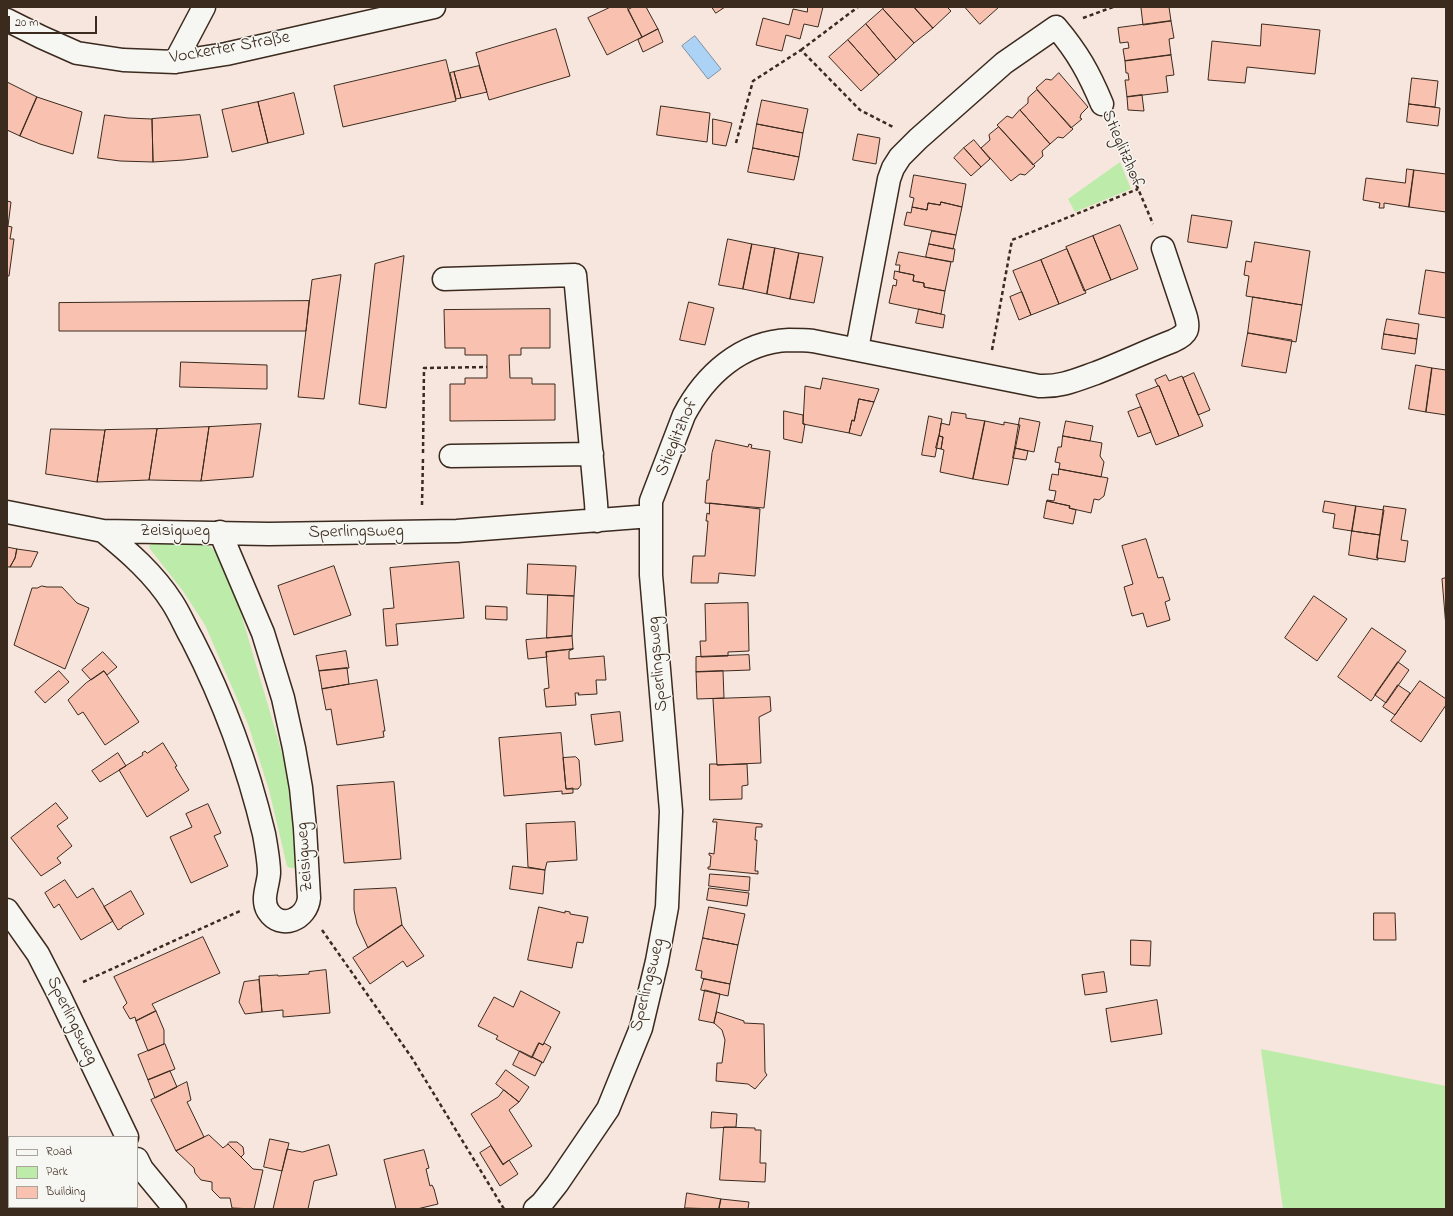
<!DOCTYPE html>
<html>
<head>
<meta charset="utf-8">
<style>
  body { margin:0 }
  #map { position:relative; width:1453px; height:1216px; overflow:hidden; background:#f7e6de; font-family:"Indie Flower",sans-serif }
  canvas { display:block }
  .frame { position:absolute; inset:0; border:8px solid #3b2a1e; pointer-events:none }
  .legend { position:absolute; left:8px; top:1136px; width:130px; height:72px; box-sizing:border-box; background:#f6f6f2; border:1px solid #aba49d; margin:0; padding:5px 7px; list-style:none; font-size:12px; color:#3b2a1e }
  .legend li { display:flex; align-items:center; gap:8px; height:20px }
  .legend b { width:20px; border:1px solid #aba49d }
  .scale { position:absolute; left:8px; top:16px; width:89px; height:18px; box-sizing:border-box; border:2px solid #3b2a1e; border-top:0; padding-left:5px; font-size:12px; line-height:14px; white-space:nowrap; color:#3b2a1e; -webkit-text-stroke:3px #f6f6f2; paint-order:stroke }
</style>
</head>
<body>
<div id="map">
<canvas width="1453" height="1216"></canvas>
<div class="frame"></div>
<ul class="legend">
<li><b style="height:5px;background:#f6f6f2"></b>Road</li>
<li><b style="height:11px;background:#bdeba9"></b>Park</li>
<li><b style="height:11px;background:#f9c1af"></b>Building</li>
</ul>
<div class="scale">20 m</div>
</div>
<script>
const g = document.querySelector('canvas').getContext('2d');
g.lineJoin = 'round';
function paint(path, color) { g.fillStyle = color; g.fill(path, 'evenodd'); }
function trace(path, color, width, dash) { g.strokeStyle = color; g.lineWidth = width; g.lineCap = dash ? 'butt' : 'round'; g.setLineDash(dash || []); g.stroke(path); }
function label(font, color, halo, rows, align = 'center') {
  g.font = font + ' "Indie Flower",sans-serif'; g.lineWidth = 3; g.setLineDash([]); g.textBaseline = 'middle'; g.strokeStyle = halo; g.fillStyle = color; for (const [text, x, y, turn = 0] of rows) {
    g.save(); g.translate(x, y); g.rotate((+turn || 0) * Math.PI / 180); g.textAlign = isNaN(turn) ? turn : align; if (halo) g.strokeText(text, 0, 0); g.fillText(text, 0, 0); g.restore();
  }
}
const green = new Path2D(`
  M1120,162L1131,189L1075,212L1068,199Z
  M156,541L208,545L225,559L287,770L298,864L296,868H290L287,866L269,790L248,724L205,625L183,591L150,549L149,546Z
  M1261,1049L1446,1086V1209H1283Z`);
const water = new Path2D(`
  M695,36L721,69L708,79L682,46Z`);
const building = new Path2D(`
  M611,7H627L642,37L607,55L588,18Z
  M633,7H646L658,29L642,37L628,10Z
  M712,7H725L716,13Z
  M808,7H823L818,27L804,24L800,39L786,35L782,51L756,45L763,18L789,25L793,9L807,12Z
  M885,7H914L933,28L914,43L883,9Z
  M914,7H947L951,11L933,28Z
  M965,7H999L980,24Z
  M1146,7H1169L1171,21L1143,25L1141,8Z
  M883,9L914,43L896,60L866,24Z
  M1171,21L1174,38L1169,39L1171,55L1125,61L1123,49L1129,48L1128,42L1120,43L1118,28Z
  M866,24L896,60L879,75L848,40Z
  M1262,24L1320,30L1315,74L1247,67L1245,83L1208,80L1212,41L1260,46Z
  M556,29L570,76L489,100L476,53Z
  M658,29L663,42L643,52L638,40Z
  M848,40L879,75L861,91L829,57Z
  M1171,55L1174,75L1166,76L1168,92L1127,97L1125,80H1129L1128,73H1126L1125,61Z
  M446,60L456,101L343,127L334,86Z
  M479,66L487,92L461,98L454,72Z
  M454,72L461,98L456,99L450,73Z
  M1059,73L1088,107L1081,114L1080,118L1082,119L1071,128L1036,88L1046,79L1051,80Z
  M1412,78L1438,81L1435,107L1409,104Z
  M7,82L37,97L20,136L7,130Z
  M1037,90L1073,129L1063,138L1058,137L1050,144L1020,110L1028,103V98Z
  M294,93L304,134L268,143L258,102Z
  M1142,95L1144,111L1128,110L1127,97Z
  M37,97L82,112L73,154L40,144L20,136Z
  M762,100L808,109L803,133L757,124Z
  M258,102L268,143L232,152L222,110Z
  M1409,104L1440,108L1438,126L1407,122Z
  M661,106L710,113L707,142L657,135Z
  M1020,110L1050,144L1042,151L1043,156L1033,165L997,125L1007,116L1012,118Z
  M105,115L128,118L152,119L153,162L120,161L98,158Z
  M200,115L208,157L184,160L153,162L152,119Z
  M713,119L732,123L726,146L713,144Z
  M757,124L803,133L799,157L753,148Z
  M999,127L1035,166L1025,175L1020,174L1011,181L981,148L990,140L989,135Z
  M858,134L880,138L876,164L853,160Z
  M974,140L990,159L981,167L964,148Z
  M753,148L799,157L794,180L748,172Z
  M964,148L981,167L971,176L954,158Z
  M1407,169L1414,170L1409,207L1384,203V208H1379L1380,203L1363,200L1366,178L1405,183Z
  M1414,170L1446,174V212L1409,207Z
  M914,175L966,184L962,207L941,202L940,205L928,203L927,210L912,207L914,198L910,197Z
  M7,201L11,202L8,226H7Z
  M941,202L962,207L956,235L904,225L907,212L911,213L912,207L927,210L928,203L940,205Z
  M1192,215L1232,221L1227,248L1188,242Z
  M1120,225L1138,269L1111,280L1093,236Z
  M7,226L12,227L10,239H14L9,276H7Z
  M932,231L956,235L953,249L929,244Z
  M1093,236L1111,280L1084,291L1066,247Z
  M728,239L752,244L743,289L719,285Z
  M1255,242L1310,251L1302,305L1246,296L1249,276L1244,275L1246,261L1251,262Z
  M752,244L775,248L767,294L743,289Z
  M929,244L955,249L953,262L926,257Z
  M775,248L799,253L790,299L767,294Z
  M1067,249L1086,293L1059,304L1041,260Z
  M899,252L951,262L945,291L924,287V283L913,281L914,275L899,272L900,265H896Z
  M799,253L823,257L814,303L790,299Z
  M404,256L386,408L359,404L375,264Z
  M1041,260L1059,304L1031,315L1013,271Z
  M1426,270L1446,273V318L1419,314Z
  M895,271L914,275L913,281L924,283V287L945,291L941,314L889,303L893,285L896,286L897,280L894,279Z
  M341,275L324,399L298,397L312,280Z
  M1022,292L1031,315L1019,320L1010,297Z
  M1253,297L1302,305L1296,342L1248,333Z
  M309,301L306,331H59V303Z
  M689,302L714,308L705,345L680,340Z
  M550,309V348H521V355H509L510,378H532V384H555V420L450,421V384H465V378H487V355H465V348H445L444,310Z
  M919,309L945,315L943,328L916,323Z
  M1387,319L1419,324L1417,339L1384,334Z
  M1248,333L1292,340L1286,373L1242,366Z
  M1384,334L1417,339L1415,354L1382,349Z
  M181,362L267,365V389L180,387Z
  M1416,365L1432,368L1426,412L1409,409Z
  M1432,368L1446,370V415L1426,412Z
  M1194,373L1210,410L1198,415L1183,378Z
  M1166,375L1169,381L1182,376L1203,426L1179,436L1159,386H1158L1155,380Z
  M823,378L879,389L874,402L859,399L854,421L852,420L849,433L803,424L805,386L820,389Z
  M1159,386L1179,436L1156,445L1136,395Z
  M859,399L874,402L861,436L849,433L852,420L854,421Z
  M1141,407L1151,432L1138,437L1128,412Z
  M784,411L803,415V424H805L802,443L784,439Z
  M952,412L966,414V418L985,421L973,479L940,472L944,450L941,449L943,437L939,436L941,423L949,425Z
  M929,416L942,419L935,457L922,455Z
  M1020,418L1040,422L1034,452L1015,448Z
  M985,421L1004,425V422L1020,425L1008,485L973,479Z
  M1066,421L1093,426L1090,441L1063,436Z
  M261,424L253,477L201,481L209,427Z
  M209,427L201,481L149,480L157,429Z
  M51,429L105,430L97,482L46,474Z
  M157,429L149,480L97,482L105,430Z
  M939,436L943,437L941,449L936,448Z
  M1063,436L1102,443L1100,456L1104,462L1101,477L1059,469L1060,463L1055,462L1058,447H1061Z
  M716,440L748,447L749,444L752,445L751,448L770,451L764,508L705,503L707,480H709L712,453Z
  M1015,448L1028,451L1026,460L1013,458Z
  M1059,469L1108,478L1104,496L1099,500L1094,499L1091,513L1069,508L1070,506L1047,501V500L1054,501L1056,491L1049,490L1052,474L1058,475Z
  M1047,501L1070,506L1069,508L1076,510L1073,524L1044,518Z
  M1325,501L1356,506L1352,531L1333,528L1335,514L1323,512Z
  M710,503L760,509L755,576L719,573L718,583H691L693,556H705L708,521H706L707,513L709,514Z
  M1356,506L1384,510L1380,535L1352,531Z
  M1384,506L1406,509L1401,540L1408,541L1405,562L1377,558Z
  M1352,531L1380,535L1377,558H1378V560L1349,555Z
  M1146,539L1158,578L1163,577L1170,600L1165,602L1170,620L1147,627L1143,613L1132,616L1124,587L1133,584L1122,546Z
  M7,547L17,549L15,558L10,567H7Z
  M17,549L38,552L31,567H10L15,558Z
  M459,562L464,618L396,624L398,645L386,646L383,609L394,608L390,568Z
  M528,564L576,566L574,596L527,594Z
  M334,566L351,615L294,635L278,586Z
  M1446,578V627L1442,579Z
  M42,586L47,587H62L77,603L89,608L65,669L14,645L32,588H37Z
  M548,595L574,596L572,636L547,638Z
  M1314,596L1347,619L1317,661L1285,638Z
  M748,603L749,651L728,652V656L701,657L700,641H706L705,604Z
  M486,606L507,607V620L486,619Z
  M1372,628L1406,651L1371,701L1338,677Z
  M572,636L573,649L546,652L547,657L528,659L526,640Z
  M573,649L569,651V659L604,656L606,680H596L597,694L578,695L579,693H575L576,705L546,707L544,689L549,688L546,652Z
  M346,651L349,668L319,671L316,656Z
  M103,652L117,667L107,675L104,671L91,680L82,670Z
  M749,655L750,670L696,672V657Z
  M1398,662L1409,670L1386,703L1375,695Z
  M347,668L349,684L322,689L319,671Z
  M59,671L69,682L45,703L35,692Z
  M104,671L139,722L105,745L83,712L78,715L68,700L86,683Z
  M723,671L724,698L697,699L696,672Z
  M377,680L385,731H383L384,737L337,745L331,709L326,710L322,689Z
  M1420,681L1446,699V705L1421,742L1391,721Z
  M1398,685L1410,693L1395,715L1383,707Z
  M770,697L771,711L759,717L761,763L717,765L713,699Z
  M620,712L623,741L595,745L591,715Z
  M561,733L566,789L573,788V793L562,794V791L504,796L499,738Z
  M163,743L177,766L175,767L189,790L147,817L119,770L143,755L142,753L145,751L147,753Z
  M118,753L126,766L100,782L92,771Z
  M576,757L579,760L581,785L578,789H566L563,758Z
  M710,764H717V765L747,764L748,785L742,786V799L710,800Z
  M394,782L401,859L344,863L337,786Z
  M56,803L68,818L57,826L72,846L57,858L61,863L41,876L11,838Z
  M208,804L221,833L214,836L228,866L191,883L170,837L192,827L186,814Z
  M714,819L762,824V827H756L755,840H757L755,871H758V874L708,869V867H710L711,856L709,855V853L714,854L717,822H713Z
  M575,822L577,860L547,862L545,870L528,867L526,824Z
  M513,866L545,870L543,894L510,889Z
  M710,874L750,877L749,891L709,886Z
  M65,880L77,898L93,888L113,921L81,940L59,904L54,908L45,893Z
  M396,888L402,925L368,948L357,924L354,910V890Z
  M709,888L749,893L747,906L707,900Z
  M131,891L144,914L122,927V928L118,930L104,907Z
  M539,907L565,913V911L570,912V914L588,917L583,943L577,942L572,968L528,960Z
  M709,907L745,914L738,945L703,938Z
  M1374,913H1395L1396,940H1374Z
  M402,925L424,956L407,967L403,961L370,984L353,958Z
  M203,937L220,973L152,1004L156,1011L136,1021L135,1017L130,1019L123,1007L127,1003L114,977Z
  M703,938L738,945L730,984L701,978L702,971L696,970Z
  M1131,940L1151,941L1150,966L1131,965Z
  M326,970L330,1013L283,1017V1010L262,1012L259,976L278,975V976L309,974V972Z
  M1104,972L1107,992L1085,995L1082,975Z
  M704,979L730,984L728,996L701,990Z
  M259,980L262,1012L245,1014L239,1002L244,982Z
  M705,990L720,994L714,1023L699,1020Z
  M521,991L560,1012L543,1045L539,1043L532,1058L496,1039L498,1036L478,1026L494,997L513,1007Z
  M1157,1000L1162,1034L1111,1042L1106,1009Z
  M156,1011L164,1030V1044L148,1051L136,1021Z
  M717,1012L744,1021V1023L764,1024L765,1072L767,1075L755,1089L748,1084L716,1081L717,1063H722L725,1040L722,1030L714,1023Z
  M539,1043L543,1045L544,1043L551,1047L543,1063L532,1057Z
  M165,1044L175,1069L148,1080L138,1055Z
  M520,1051L542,1062L535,1076L513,1065Z
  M506,1070L529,1087L519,1102L496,1084Z
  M170,1071L177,1087L155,1098L148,1080Z
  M187,1082L191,1100L187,1102L204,1137L176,1151L151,1100Z
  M504,1090L519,1102L509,1110L532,1146L503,1164L471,1114L498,1097Z
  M712,1112L737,1114L736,1127L711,1128Z
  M724,1127L755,1128V1130H761L760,1163H766L765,1182L720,1180Z
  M209,1135L223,1148L228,1144L253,1169L263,1170L254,1209L232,1208L230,1198H220L212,1190V1182L201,1180L195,1173L194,1168L176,1151Z
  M7,1138H9V1188H7Z
  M270,1139L289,1143L282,1171L264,1167Z
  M230,1142H237L243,1147L244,1154L241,1157L228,1144Z
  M329,1145L337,1175L314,1181L308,1209H273L287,1149L302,1152Z
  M491,1146L503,1165L509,1160L518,1174L500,1186L480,1153Z
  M424,1150L429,1168L426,1169L430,1186L432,1185L434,1189L438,1204L417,1209H396L384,1160Z
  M687,1193L721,1199L719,1209L685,1208Z
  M721,1199L749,1202L748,1209H719Z`);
const path = new Path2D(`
  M1083,18L1113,7
  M801,50L858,7
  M1112,127L1153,224
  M736,143L753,81L801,50L860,110L893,127
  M992,350L1012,240L1138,189
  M423,453L424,368L487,367
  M422,505L423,458
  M322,930L412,1058L504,1209
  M83,982L240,911`);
const minor = new Path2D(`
  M7,20L41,37L77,53L123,60L175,62L226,54L434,7
  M175,62L204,7
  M444,279L575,275L596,503L597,521
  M857,349L889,179L893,168L900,157L918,139L1004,63L1056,27C1078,53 1089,73 1102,104
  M451,456L592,454
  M7,512L103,531L269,534L457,531L651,516V575L671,811L667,907L657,961L641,1028L608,1109L557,1184L542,1203L535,1209
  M651,516V501L684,415C705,375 741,342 789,340C797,340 805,340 813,341L1039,386C1061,387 1076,380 1096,373C1122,363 1147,351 1173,341C1188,334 1190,329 1185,314L1163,248
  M103,531C129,552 154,574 172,602C180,614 185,627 192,639C224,701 248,767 264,834C266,845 269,863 269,873C268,887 261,899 268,911C281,931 307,919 309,898L305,828L301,788L294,748L283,698L263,633L220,532
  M7,910L38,954L58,993L127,1137
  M137,1159L142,1169L175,1209`);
const streetNames = [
  ["Vockerter Straße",230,49,-10],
  ["Stieglitzhof",1121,149,67],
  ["Stieglitzhof",678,438,-67],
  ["Zeisigweg",175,532],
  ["Sperlingsweg",356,533,-1],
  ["Sperlingsweg",659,664,-95],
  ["Zeisigweg",306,857,-94],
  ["Sperlingsweg",649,985,-76],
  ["Sperlingsweg",71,1021,64]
];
paint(green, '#bdeba9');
paint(water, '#acd3f6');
trace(water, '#7f8fa0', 1);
paint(building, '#f9c1af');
trace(building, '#3b2a1e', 1);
trace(minor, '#3b2a1e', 25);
trace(path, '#3b2a1e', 2.5, [4, 3]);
trace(minor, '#f6f6f2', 22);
label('18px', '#3b2a1e', '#f6f6f2', streetNames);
</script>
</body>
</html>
